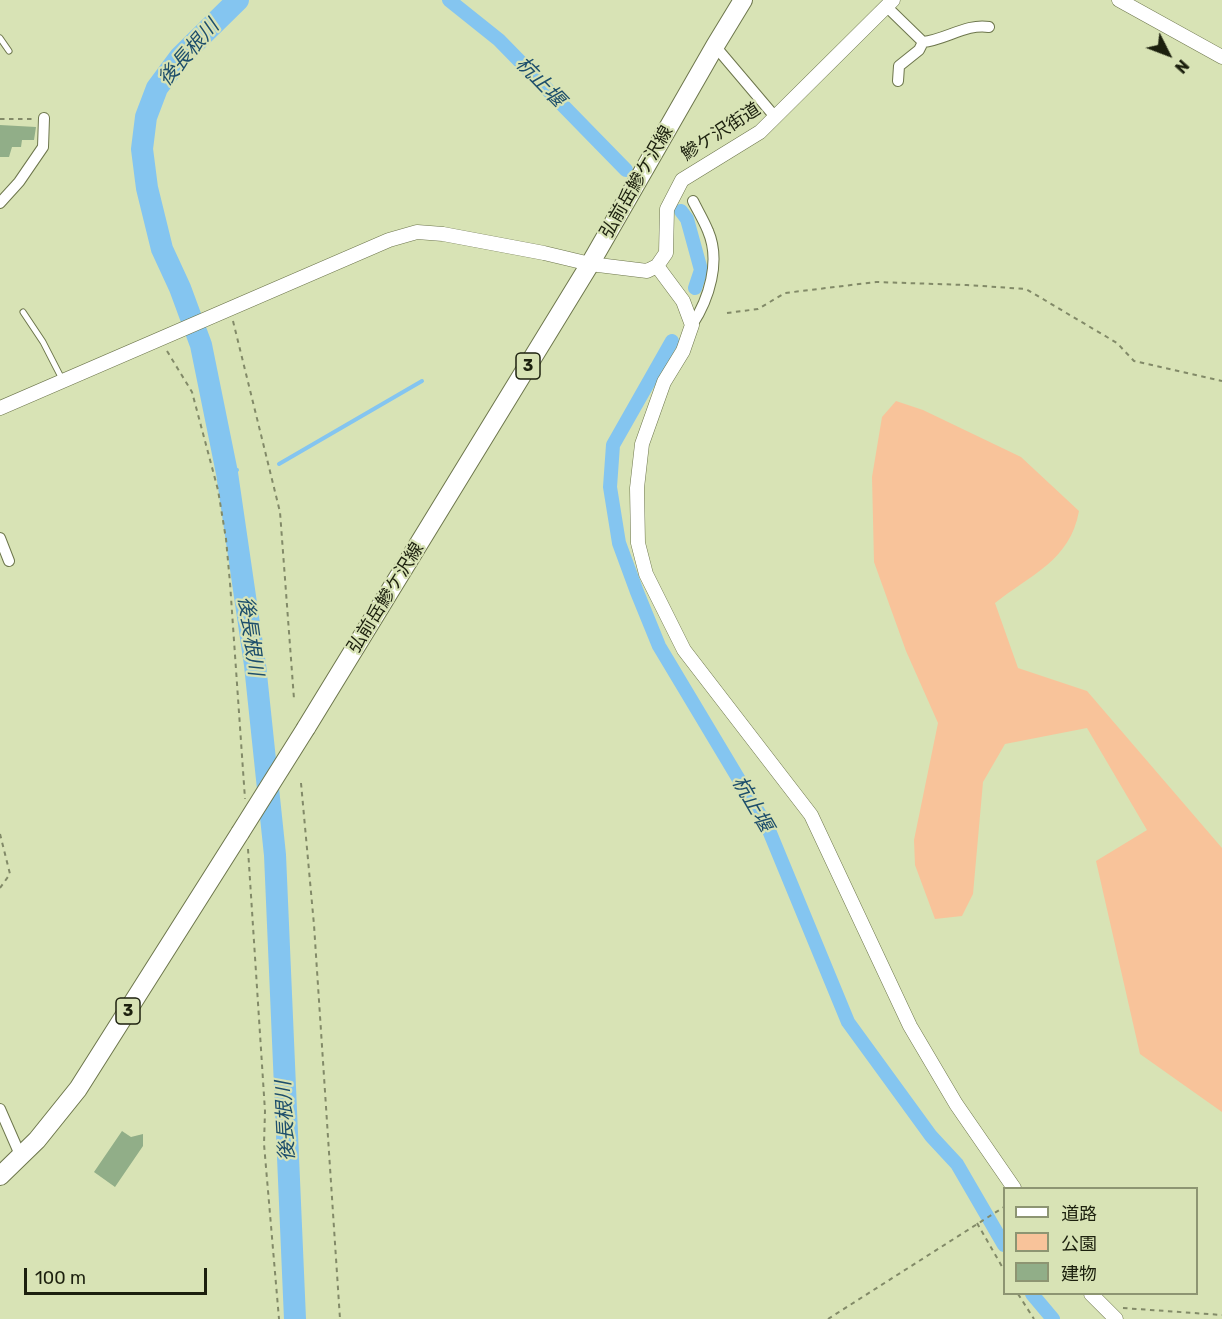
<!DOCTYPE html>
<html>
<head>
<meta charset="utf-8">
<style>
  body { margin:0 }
  #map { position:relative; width:1222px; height:1319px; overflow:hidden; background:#d8e3b5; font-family:Rubik,"Noto Sans JP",sans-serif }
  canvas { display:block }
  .legend { position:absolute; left:1003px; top:1187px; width:195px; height:108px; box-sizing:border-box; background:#d8e3b5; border:2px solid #8d9572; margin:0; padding:8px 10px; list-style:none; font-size:18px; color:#1c200e }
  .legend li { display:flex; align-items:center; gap:12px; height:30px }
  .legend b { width:30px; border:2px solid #8d9572 }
  .north { position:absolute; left:1138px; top:24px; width:60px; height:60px; -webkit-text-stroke:4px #d8e3b5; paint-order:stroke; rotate:132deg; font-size:16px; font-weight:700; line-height:24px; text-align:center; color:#1c200e }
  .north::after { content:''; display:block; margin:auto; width:21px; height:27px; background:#1c200e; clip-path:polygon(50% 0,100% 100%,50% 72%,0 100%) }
  .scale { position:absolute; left:24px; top:1268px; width:183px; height:27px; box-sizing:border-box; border:3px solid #1c200e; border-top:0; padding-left:8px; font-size:18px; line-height:21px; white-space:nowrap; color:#1c200e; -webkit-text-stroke:4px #d8e3b5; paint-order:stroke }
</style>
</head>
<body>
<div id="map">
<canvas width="1222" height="1319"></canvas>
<ul class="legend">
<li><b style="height:8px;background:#fff"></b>道路</li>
<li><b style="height:16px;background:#f8c39a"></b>公園</li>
<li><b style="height:16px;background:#91ae88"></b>建物</li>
</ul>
<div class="north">N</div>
<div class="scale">100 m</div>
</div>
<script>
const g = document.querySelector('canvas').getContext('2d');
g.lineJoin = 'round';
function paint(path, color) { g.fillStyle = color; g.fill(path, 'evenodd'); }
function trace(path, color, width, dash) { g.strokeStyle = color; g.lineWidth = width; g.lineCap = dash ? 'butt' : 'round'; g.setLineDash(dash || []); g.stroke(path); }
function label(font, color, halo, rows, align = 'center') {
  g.font = font + ' Rubik,"Noto Sans JP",sans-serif'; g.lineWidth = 4.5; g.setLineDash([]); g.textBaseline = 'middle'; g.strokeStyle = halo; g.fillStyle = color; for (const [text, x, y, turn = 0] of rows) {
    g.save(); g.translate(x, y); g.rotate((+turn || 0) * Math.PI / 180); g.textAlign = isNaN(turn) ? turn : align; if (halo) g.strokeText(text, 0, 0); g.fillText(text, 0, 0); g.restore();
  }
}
const green = new Path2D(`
  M896,401L923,410L1021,457L1079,511C1070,561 1030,575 995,603L1018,668L1087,691L1222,848V1112L1140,1054L1096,861L1147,830L1087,728L1005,744L983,782L973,894L962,916L935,919L915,865L914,840L938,723L906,651L874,562L872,477L882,417Z`);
const stream = new Path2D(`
  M279,464L422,381
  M227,473L237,470`);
const canal = new Path2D(`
  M449,0L499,40L626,170
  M681,211L687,219L701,270L695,288
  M672,341L613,445L610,487L619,543L637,592L659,646L768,828L848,1022L931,1136L957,1164L1004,1245
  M1032,1294L1053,1319`);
const river = new Path2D(`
  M238,0L180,57L157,88L146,117L142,149L147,188L162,249L180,288L201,345L227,473L255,665L275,855L295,1319`);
const building = new Path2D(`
  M0,125L36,127L34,140H22L21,147H12L9,157H0Z
  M122,1131L131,1137L143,1134V1146L115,1187L94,1172Z`);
const path = new Path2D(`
  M0,119H32
  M727,313L758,309L785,293L876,282L967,285L1026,289L1117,343L1134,361L1222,381
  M233,321L280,512L294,699
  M167,351L192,392L218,490L226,539L230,583L245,799
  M301,783L314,925L340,1319
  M0,834L10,874L0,888
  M248,849L265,1111L264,1144L279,1319
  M977,1223L1004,1270
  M1018,1294L1034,1319
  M1123,1308L1222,1315
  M828,1319L1004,1207`);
const service = new Path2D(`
  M0,38L9,51
  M23,312L43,342L62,379`);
const minor = new Path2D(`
  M887,7L923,42C945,40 967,23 989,27
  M715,46L776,118
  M898,81L899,66L919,50L923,42
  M0,203L19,182L43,147L44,118
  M692,325C709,299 721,261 708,231C704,221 698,211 693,201
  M0,538L9,561
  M0,1109L21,1157`);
const tertiary = new Path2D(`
  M1119,0L1222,57
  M657,266L683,301L692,325L683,351L664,382L642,444L637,488L638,543L646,574L684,650L811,815L910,1026L956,1104L1014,1188
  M0,408L389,240L417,232L443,234L544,253L590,264L647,271L657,266L666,253L667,209L682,180L760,132L893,0
  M1091,1294L1116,1319`);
const primary = new Path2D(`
  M306,728L590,264L715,46L743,0
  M0,1176L37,1140L78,1089L240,833`);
const primaryBridge = new Path2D(`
  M240,833L306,728`);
const shields = [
  [528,366,24],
  [128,1011,24]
];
const shieldNames = [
  ["3",528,366],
  ["3",128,1011]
];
const streetNames = [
  ["鰺ケ沢街道",721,132,-33],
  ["弘前岳鰺ケ沢線",637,182,-60],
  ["弘前岳鰺ケ沢線",386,598,-58]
];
const waterNames = [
  ["後長根川",189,53,-49],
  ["杭止堰",540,82,46],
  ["後長根川",250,636,82],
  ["杭止堰",752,804,60],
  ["後長根川",286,1121,-93]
];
paint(green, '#f8c39a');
trace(stream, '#84c5f0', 4);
trace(canal, '#84c5f0', 14);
trace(river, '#84c5f0', 22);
paint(building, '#91ae88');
trace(service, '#6d764c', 7);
trace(minor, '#6d764c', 12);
trace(tertiary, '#6d764c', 15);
trace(primary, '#6d764c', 20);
trace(path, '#828a68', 2, [4.5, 4.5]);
trace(service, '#fff', 5);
trace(minor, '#fff', 10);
trace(tertiary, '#fff', 14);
trace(primary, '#fff', 18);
trace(primaryBridge, '#6d764c', 20, []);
trace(primaryBridge, '#fff', 18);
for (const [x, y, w] of shields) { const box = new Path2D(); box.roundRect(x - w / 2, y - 13, w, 26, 4.5); g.fillStyle = '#d8e3b5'; g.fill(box); trace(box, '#1c200e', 1.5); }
label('bold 16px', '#1c200e', null, shieldNames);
label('18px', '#1c200e', '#d8e3b5', streetNames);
label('italic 20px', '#1d4e6b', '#d8e3b5', waterNames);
</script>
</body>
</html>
